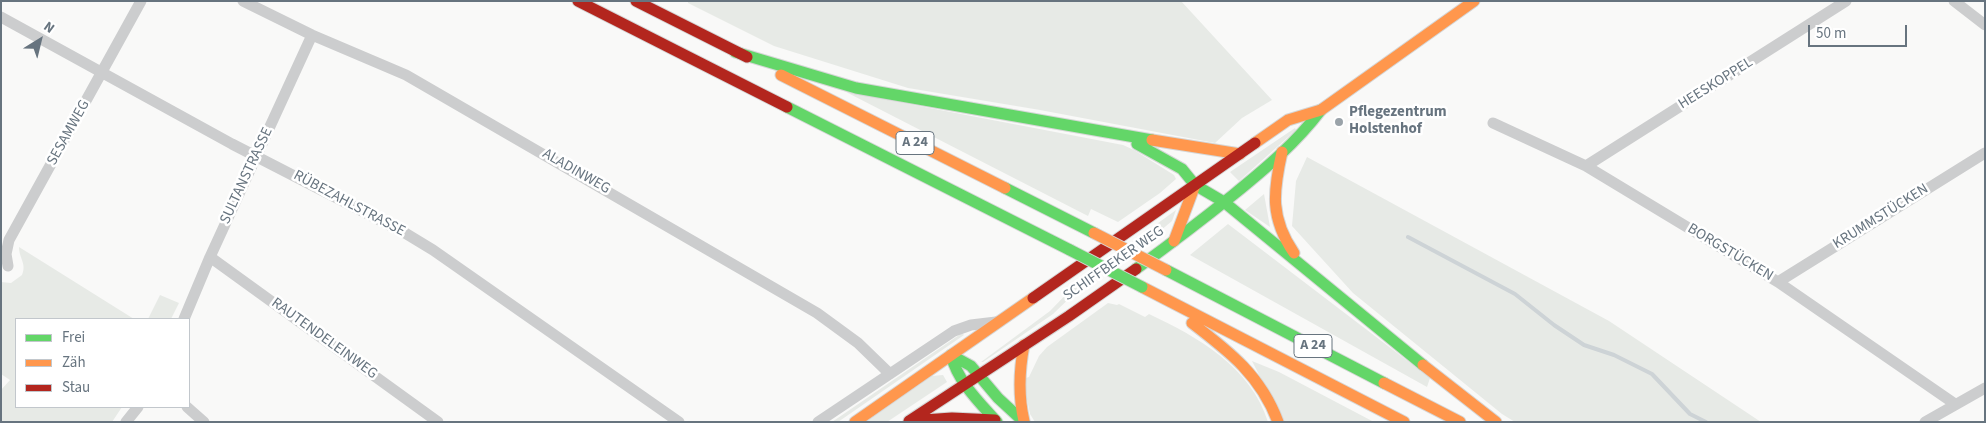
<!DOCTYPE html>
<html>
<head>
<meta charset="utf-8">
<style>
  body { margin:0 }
  #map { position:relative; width:1986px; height:423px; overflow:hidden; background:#f9f9f8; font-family:"Source Sans 3",sans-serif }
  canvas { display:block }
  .frame { position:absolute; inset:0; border:2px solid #67747f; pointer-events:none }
  .legend { position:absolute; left:15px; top:318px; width:175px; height:90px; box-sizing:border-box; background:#fff; border:1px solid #c2c7cc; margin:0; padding:6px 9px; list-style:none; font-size:15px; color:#67747f }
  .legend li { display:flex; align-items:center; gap:10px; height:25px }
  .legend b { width:25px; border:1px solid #c2c7cc }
  .north { position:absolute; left:15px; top:15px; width:50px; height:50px; -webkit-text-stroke:4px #fff; paint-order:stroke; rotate:36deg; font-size:14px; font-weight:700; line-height:20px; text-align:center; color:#67747f }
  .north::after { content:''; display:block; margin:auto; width:18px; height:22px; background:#67747f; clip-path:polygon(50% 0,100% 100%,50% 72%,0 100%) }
  .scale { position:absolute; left:1808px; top:25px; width:99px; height:22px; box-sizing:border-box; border:2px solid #67747f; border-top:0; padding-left:6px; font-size:15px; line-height:18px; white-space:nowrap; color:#67747f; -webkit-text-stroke:4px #fff; paint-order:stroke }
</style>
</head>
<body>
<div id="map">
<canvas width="1986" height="423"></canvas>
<div class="frame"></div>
<ul class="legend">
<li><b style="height:6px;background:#63d668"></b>Frei</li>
<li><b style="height:6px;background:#ff974d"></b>Zäh</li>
<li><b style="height:6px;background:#b3261e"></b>Stau</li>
</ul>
<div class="north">N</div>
<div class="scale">50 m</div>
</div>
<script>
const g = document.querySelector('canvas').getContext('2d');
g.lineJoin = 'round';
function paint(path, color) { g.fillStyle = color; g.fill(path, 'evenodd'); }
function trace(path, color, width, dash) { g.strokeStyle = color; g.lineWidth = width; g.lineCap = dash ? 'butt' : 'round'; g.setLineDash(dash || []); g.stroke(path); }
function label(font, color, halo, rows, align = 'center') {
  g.font = font + ' "Source Sans 3",sans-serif'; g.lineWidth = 5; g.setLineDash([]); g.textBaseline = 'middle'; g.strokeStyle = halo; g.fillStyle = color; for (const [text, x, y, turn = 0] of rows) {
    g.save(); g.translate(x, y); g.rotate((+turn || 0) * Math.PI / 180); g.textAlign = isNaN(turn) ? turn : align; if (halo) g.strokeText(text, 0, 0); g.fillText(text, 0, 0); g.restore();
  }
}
const green = new Path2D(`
  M688,1H1181L1272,100L1242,118L1215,143L1040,110L908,88L774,46L688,3Z
  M846,92L1123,145L1134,150L1174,175L1176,179L1160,193L1118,222L1091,209L1088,216Z
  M1295,128L1296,130L1239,181L1230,172Z
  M1307,157L1609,321L1761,422H1515L1502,414L1353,293L1292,226L1296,181Z
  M1264,194L1270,227L1245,210Z
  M1176,210L1172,221L1160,231L1080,288L1053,314L983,362H981L1050,311L1080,280Z
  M1228,224L1430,378L1427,387L1190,255Z
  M19,247L134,319H16V407H122L112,422H1V390L10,380L1,374V282L11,283L22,275C27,264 19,258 19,247Z
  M160,295L179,303L171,319H148Z
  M1108,303L1117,305L1119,304L1145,317L1149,314C1198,337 1251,367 1268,422H1035L1030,414L1023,379L1029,377L1039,356L1047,347Z
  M962,333L964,335L838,422H832Z
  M1252,361L1279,372L1374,422H1283Z
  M943,375L947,382L887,422H866L932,376Z`);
const stream = new Path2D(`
  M1408,237L1515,294L1554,325L1584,345L1614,355L1652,374L1690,414L1706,422`);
const street = new Path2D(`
  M243,1L312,35L406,75L817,313L858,343L890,374
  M1954,1L1985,25
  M1,17L232,144L405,233L433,250L679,422
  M1493,123L1586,166L1778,282L1955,404
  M1586,166L1846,1
  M210,257L438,422
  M8,266L6,254L9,240L141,1
  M1778,282L1985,153
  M184,319L210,257L312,35
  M187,407L204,422
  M126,422L138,407
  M818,422L954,331L971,325L996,322
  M1925,422L1985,388`);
const fast = new Path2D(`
  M735,52L856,88L1152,140
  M787,107L1070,250
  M1137,144L1182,169L1195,185L1224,202L1423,365
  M1005,188L1094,233
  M1136,269C1169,245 1202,220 1233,195C1265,169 1296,143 1321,110
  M1166,270L1384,383
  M997,422C979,402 958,382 951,355L971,366L998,398L1024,422`);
const slow = new Path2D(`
  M781,75L1005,188
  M1152,140L1240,154
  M1255,143L1288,120L1321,110L1474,1
  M1282,152C1273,192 1270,218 1294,253
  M1174,241L1195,185
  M1142,287L1404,422
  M1192,323C1230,352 1261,376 1278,422
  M1024,345C1019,371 1018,395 1024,421
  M1423,365L1496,422
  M1384,383L1460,422
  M855,422L1033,298`);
const jam = new Path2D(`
  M578,1L787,107
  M636,1L747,57
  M1033,298L1255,143
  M909,421L1069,316L1136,269
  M909,421L952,418L995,420`);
const fastBridge = new Path2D(`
  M1070,250L1142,287`);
const slowBridge = new Path2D(`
  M1094,233L1166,270`);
const markers = [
  [1339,122,5,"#9aa3a9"]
];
const shields = [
  [915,143,38],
  [1313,346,38]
];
const shieldNames = [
  ["A 24",915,143],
  ["A 24",1313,346]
];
const streetNames = [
  ["HEESKOPPEL",1716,84,-32],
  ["SESAMWEG",69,133,-61],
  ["ALADINWEG",576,172,30],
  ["SULTANSTRASSE",247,176,-65],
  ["RÜBEZAHLSTRASSE",349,204,28],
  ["KRUMMSTÜCKEN",1881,217,-32],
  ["BORGSTÜCKEN",1730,253,31],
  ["SCHIFFBEKER WEG",1114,264,-35],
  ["RAUTENDELEINWEG",324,339,36]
];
const poiNames = [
  ["Pflegezentrum",1349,113],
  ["Holstenhof",1349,130]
];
paint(green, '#e7eae6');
trace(stream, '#cdd3d6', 4);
trace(fast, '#d5d6d6', 13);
trace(slow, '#d5d6d6', 13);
trace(jam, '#d5d6d6', 13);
trace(street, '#cccdce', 11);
trace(fast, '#63d668', 11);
trace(slow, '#ff974d', 11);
trace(jam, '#b3261e', 11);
trace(fastBridge, '#d5d6d6', 13, []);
trace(slowBridge, '#d5d6d6', 13, []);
trace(fastBridge, '#63d668', 11);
trace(slowBridge, '#ff974d', 11);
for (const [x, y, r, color] of markers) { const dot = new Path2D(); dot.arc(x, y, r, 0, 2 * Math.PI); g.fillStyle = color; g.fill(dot); trace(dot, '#fff', 2); }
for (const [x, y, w] of shields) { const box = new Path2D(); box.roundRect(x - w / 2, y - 11.5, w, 23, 4); g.fillStyle = '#fff'; g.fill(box); trace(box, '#67747f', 1); }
label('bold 14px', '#67747f', null, shieldNames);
label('15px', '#67747f', '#fff', streetNames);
label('bold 15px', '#67747f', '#fff', poiNames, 'left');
</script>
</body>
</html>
